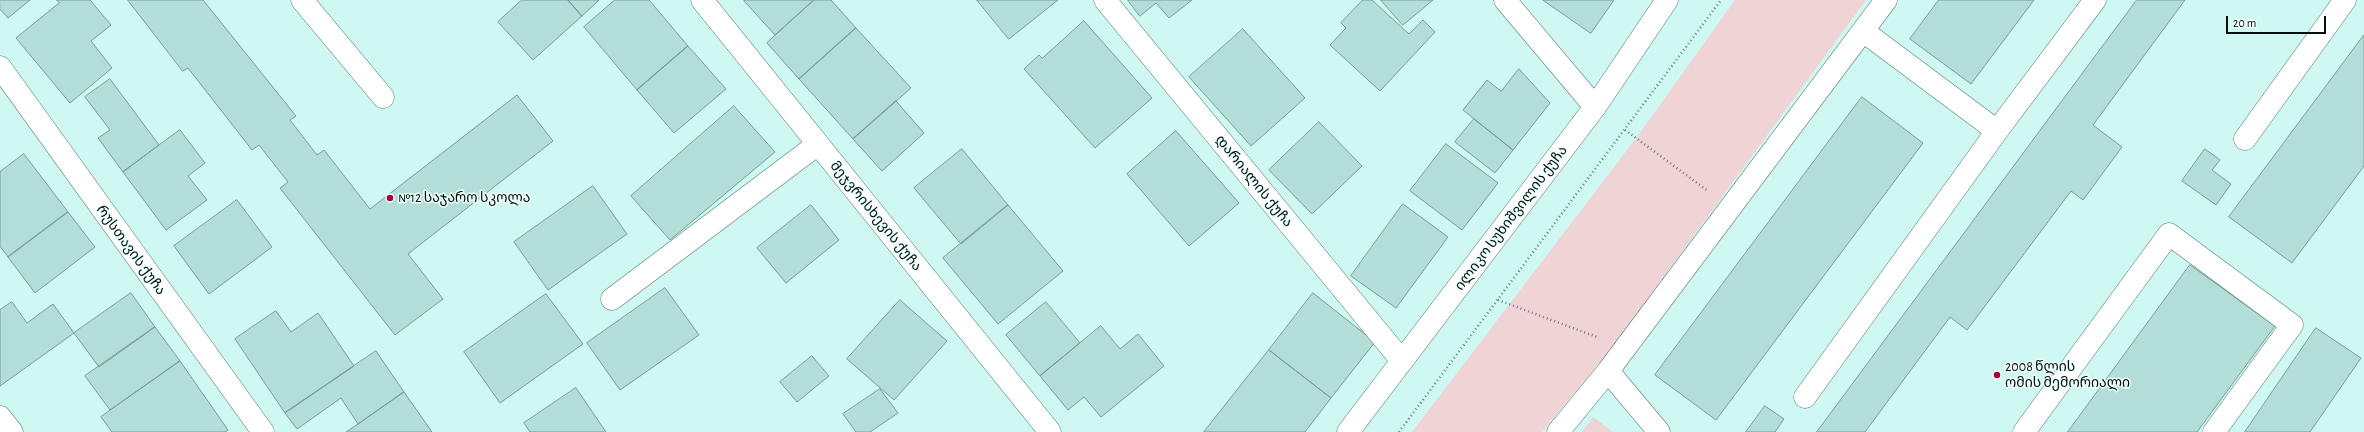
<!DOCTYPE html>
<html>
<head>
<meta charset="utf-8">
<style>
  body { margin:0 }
  #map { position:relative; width:2364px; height:432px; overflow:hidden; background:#cef8f1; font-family:"Alegreya Sans",sans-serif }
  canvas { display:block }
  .scale { position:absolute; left:2226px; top:16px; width:100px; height:18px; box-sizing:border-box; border:2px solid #020f0d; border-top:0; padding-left:5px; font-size:12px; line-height:14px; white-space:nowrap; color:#020f0d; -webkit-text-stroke:3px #effffc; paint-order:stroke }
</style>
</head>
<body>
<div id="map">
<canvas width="2364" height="432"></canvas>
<div class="scale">20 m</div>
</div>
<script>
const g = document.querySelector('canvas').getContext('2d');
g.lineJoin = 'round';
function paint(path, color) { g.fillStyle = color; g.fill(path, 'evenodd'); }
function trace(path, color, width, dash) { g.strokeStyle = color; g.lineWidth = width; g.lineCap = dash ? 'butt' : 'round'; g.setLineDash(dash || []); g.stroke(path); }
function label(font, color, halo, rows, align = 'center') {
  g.font = font + ' "Alegreya Sans","Noto Sans Georgian",sans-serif'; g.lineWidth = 3; g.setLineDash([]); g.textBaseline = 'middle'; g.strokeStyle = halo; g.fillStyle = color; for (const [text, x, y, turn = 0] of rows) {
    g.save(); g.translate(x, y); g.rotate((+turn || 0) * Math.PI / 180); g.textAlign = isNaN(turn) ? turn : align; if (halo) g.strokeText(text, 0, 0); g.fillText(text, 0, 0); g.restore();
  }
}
const green = new Path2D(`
  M1735,0H1866L1611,349L1542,432H1412L1637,137Z
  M1593,417L1613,432H1582Z`);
const building = new Path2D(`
  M0,0H30L8,18L0,9Z
  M57,0H90L111,25L91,41L112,68L70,103L16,38L59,3Z
  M128,0H203L296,116L290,120L317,155L324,150L370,209L517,95L553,141L408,254L443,299L395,335L280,188L288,182L259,145L252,150L188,68L183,71Z
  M522,0H568L582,16L533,60L498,22Z
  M568,0H599L582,16Z
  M615,0H649L688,46L637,90L584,27Z
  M746,0H814L775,35L744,1Z
  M814,0H831L856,28L799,79L767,43Z
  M977,0H1058L1009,39Z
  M1128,0H1192L1169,18L1156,3L1140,16Z
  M1363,0H1372L1409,34L1423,20L1435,32L1380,91L1330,45L1346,28L1341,23Z
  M1381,0H1433L1403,25Z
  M1543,0H1614L1591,33Z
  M1939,0H2034L1971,84L1910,39Z
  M2137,0H2185L2093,125L2122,147L2083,200L2071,191L1967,330L1950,317L1865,432H1817Z
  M1084,21L1152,98L1095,148L1024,69L1039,55L1042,58Z
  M856,28L911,88L853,139L799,79Z
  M1243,29L1305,98L1251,146L1189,77Z
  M2364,35V166L2292,263L2229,217Z
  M688,46L726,89L674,133L637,90Z
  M1519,69L1550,103L1513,150L1463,110L1487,80L1501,91Z
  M110,79L159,145L123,172L98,138L110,130L85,97Z
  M1862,97L1923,143L1716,420L1655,375Z
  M896,101L924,133L882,171L853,139Z
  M734,106L775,152L670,240L631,196Z
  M1474,119L1513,150L1495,173L1455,142Z
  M1319,122L1362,166L1312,214L1269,170Z
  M180,130L205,163L188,176L207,200L166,230L123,172Z
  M1176,131L1239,203L1189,246L1127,174Z
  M1446,144L1498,183L1462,230L1410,191Z
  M962,149L1008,205L961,244L914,188Z
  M2205,149L2220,160L2212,170L2231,184L2216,205L2182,181Z
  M24,154L68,212L8,257L0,246V172Z
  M593,186L627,234L548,290L514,242Z
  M237,200L272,247L209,294L174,246Z
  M1403,204L1448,237L1396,308L1351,276Z
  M811,205L839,240L786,283L757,248Z
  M1008,205L1063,271L998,324L943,258Z
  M68,212L95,247L35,293L8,257Z
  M2190,265L2275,326L2197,432H2068Z
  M665,288L699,335L620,390L587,343Z
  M131,293L155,327L99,367L74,333Z
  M1313,293L1375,342L1331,398L1269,350Z
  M546,294L583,344L500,403L464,352Z
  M900,300L947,341L894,400L847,359Z
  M12,302L27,323L53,304L74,333L0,386V310Z
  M1046,302L1080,343L1040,376L1006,335Z
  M276,311L291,332L318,313L354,366L285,413L235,339Z
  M1101,326L1120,349L1138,334L1164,366L1101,417L1084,397L1068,410L1040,376Z
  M155,327L180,361L110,410L85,376Z
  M2316,328L2361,358L2310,432H2245Z
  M1269,350L1331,398L1305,432H1204Z
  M376,351L404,392L358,424L341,398L297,429L285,413Z
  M812,356L829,376L797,402L780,382Z
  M180,361L228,430L225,432H112L101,417Z
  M576,388L606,432H530L524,423Z
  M880,389L898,413L870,432H856L843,414Z
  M404,392L432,432H346L358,424Z
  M1765,406L1784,419L1775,432H1746Z`);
const path = new Path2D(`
  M1625,130L1708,191
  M1498,300L1597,337
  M1399,432L1721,0`);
const minor = new Path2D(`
  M302,0L383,97
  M702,0L1050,432
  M1105,0L1402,361
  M1505,0L1595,107
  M1863,31L1997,131
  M0,67L263,432
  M2245,139L2345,0
  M612,299L818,144
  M1608,371L1659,432
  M1805,397L1997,131L2095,0
  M0,417L12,432
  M1558,432L1608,371L1886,0
  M2024,432L2169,234L2292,325L2214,432`);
const major = new Path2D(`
  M1348,432L1595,107L1667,0`);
const markers = [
  [390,198,4,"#a3063a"],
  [1997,375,4,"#a3063a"]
];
const streetNames = [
  ["დარიალის ქუჩა",1254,181,51],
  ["მეჯვრისხევის ქუჩა",876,216,51],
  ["ილიკო სუხიშვილის ქუჩა",1511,218,-53],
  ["რუსთავის ქუჩა",131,250,54]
];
const poiNames = [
  ["№12 საჯარო სკოლა",398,198],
  ["2008 წლის",2005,367],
  ["ომის მემორიალი",2005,383]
];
paint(green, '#f0d3d5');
paint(building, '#b2ded7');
trace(building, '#769d97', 1);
trace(minor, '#547a75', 23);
trace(major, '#547a75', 23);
trace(path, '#647f7a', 2.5, [1, 3]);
trace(minor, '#fff', 22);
trace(major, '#fff', 22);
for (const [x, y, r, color] of markers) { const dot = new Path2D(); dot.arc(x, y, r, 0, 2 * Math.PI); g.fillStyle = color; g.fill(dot); trace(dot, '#effffc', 1.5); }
label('14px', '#020f0d', '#effffc', streetNames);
label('14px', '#020f0d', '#effffc', poiNames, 'left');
</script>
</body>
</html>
